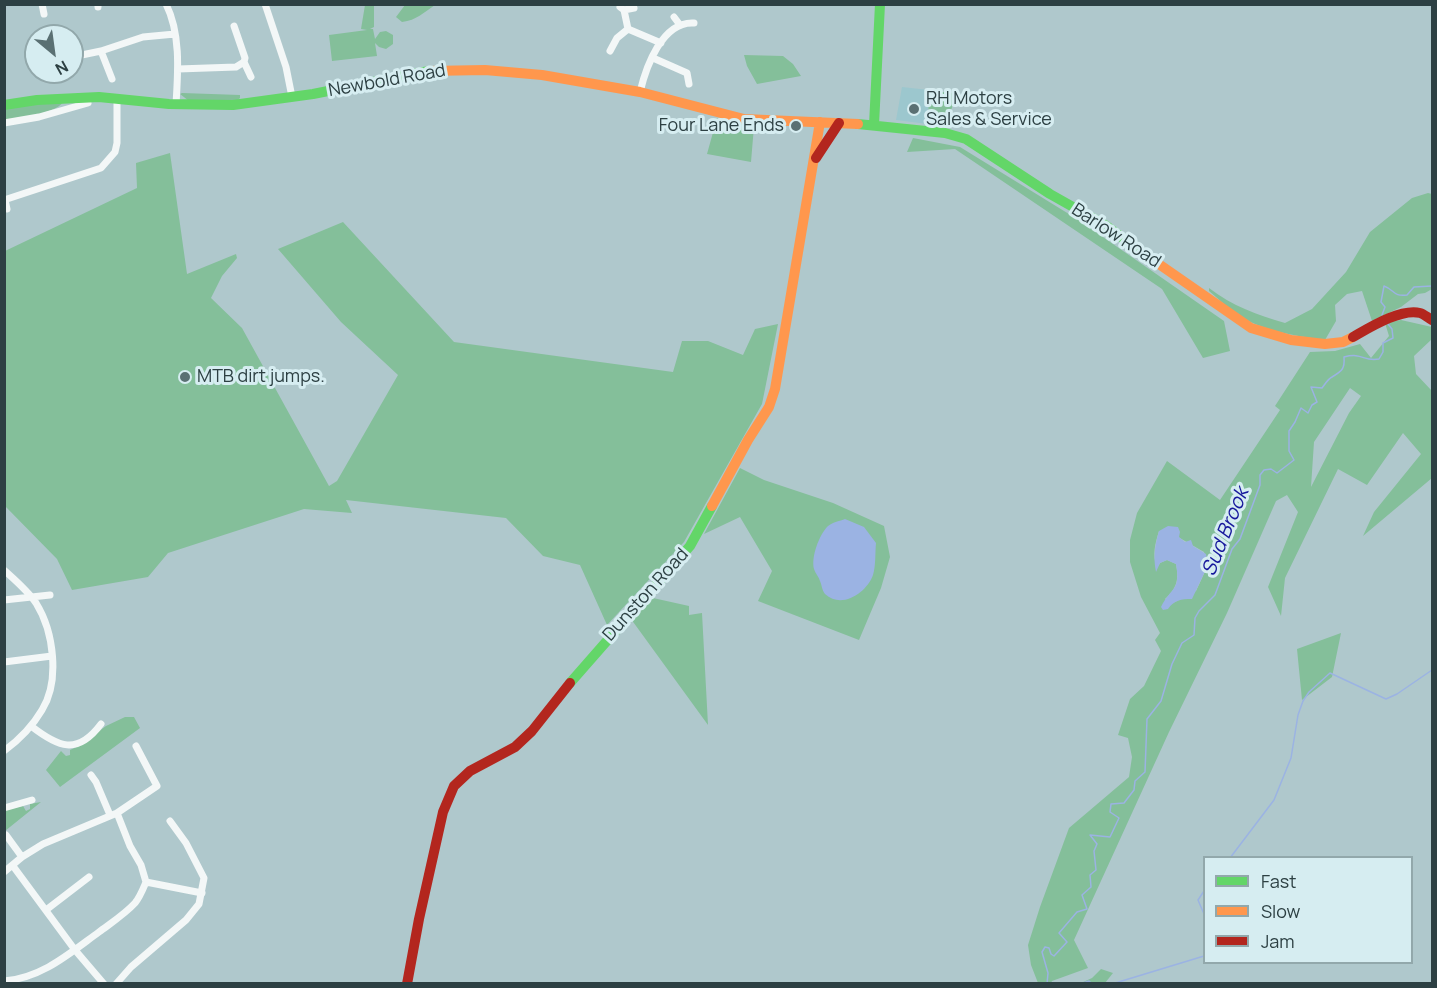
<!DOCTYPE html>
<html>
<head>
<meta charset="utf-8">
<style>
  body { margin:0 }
  #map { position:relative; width:1437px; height:988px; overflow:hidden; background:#afc8cc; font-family:Manrope,sans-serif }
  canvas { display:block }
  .frame { position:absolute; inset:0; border:6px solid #2d4043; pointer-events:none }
  .legend { position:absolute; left:1203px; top:856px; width:210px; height:108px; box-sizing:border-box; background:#d6edf1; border:2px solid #92a8ab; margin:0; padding:8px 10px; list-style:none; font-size:18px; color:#2d4043 }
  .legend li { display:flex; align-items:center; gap:12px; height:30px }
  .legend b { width:30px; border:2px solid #92a8ab }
  .north { position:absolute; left:24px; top:24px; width:60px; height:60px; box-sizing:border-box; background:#d6edf1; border:2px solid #92a8ab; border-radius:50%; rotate:151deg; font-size:16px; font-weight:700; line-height:24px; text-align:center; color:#2d4043 }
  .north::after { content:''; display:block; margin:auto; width:21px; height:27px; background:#5a7073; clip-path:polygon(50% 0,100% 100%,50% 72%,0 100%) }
</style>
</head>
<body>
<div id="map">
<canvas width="1437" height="988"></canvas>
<div class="frame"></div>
<ul class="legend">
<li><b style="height:8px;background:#63d668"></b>Fast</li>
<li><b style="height:8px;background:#ff974d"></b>Slow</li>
<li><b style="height:8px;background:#b3261e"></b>Jam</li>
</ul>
<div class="north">N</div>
</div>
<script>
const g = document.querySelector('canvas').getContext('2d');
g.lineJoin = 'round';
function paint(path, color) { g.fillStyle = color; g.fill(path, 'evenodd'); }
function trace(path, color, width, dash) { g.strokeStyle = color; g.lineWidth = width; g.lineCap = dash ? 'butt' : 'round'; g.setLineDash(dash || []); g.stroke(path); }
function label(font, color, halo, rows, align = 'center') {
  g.font = font + ' Manrope,sans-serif'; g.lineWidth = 6; g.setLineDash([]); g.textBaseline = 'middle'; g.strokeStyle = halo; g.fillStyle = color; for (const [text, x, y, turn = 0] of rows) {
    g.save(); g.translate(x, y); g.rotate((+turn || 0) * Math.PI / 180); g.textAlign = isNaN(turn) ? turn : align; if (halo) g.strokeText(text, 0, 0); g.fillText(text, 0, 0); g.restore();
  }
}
const built = new Path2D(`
  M902,87L929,90L928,124L896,120Z`);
const green = new Path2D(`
  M365,5H374V27L370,29H373L375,39L380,32L386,31L393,35V44L386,49L379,47L375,43L377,56L332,61L329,35L367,30L361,29Z
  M405,5H435C423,13 417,20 402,22L396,17Z
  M744,55L783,56L793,64L801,76L757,84L747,66Z
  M929,90L957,94L946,124L944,126L928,124Z
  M182,93L240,95V98L238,100L189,101L180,94Z
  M63,102C55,114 19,118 5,120L4,109L23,105Z
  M717,118L754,126L751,162L707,154Z
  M913,138L960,147L1077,219L1224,321L1230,351L1203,358L1162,289L955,149L907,152Z
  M170,153L187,274L236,254L237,258L222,276L211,298L242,328L329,486L337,481L398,375L341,322L278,249L343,222L454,342L673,372L682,341H708L743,355L755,329L778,324L762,404L684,542L607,625L580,565L543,556L506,518L346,500L352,513L304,509L168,553L148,577L72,590L57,559L5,506V251L137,188L136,163Z
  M1428,193L1432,194V289L1425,293L1418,294L1401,307L1372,321L1362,291L1347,294L1335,305L1336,321L1325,340C1302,337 1277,333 1255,324C1237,317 1223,303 1209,291V288C1232,306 1258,315 1285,323L1312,309L1346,272L1370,232L1412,198Z
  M1401,320L1432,327V339L1414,356L1416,374L1432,391V478L1363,536L1374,512L1421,454L1403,433L1367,485L1338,469L1285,578L1281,616L1268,587L1298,512L1287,495L1276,501L1227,613L1169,732L1074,940L1088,968L1052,981L1051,983H1038L1031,965L1028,945L1040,907L1069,828L1129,777L1132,757L1128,738L1118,735L1130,699L1144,686L1161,651L1155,640L1160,633L1141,597L1130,562V540L1137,513L1167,461L1220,500L1280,410L1275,406L1310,352L1335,351L1360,344L1371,358L1389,336L1385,323ZM1350,388L1361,396L1349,413L1311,487L1314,442ZM1159,531L1178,537L1204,552L1208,565L1196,591L1171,604L1165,599C1177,588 1179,580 1176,564L1167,560L1160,563L1157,568C1152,555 1155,544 1159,531Z
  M740,468L764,480L833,503L884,526L890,557L881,588L859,640L758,601L772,571L740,517L704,534Z
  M653,598L689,606V615L702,613L708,725L631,619Z
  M1341,633L1332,677L1302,700L1297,649Z
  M125,717H134L140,728L60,787L46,770L61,751L66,756L70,755V750L79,746L106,726Z
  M41,802L5,831V810L23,806L26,811L30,809V804Z
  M1101,969L1113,973L1105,983H1081L1092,978Z`);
const water = new Path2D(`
  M845,519L864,527L876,543C875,553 876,565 873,575C867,592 842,610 825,594C822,590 822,586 820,581C819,577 815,573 814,569C811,557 819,535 828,526C833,522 840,521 845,519Z
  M1168,526L1178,527L1180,532L1179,537L1185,542L1191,540L1193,546L1206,554L1208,565L1192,599C1181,599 1174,600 1168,609L1163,610L1161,607C1171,587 1181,591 1176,564L1167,560L1160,563L1156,572C1153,557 1155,545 1159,531Z`);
const stream = new Path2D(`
  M1382,315L1385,307L1381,302L1384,286C1395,290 1393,297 1407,295L1414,287L1432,286
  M1230,858L1274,800L1291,758L1298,715L1303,701L1309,692L1330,673L1386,699L1397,694L1432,670
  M1204,891L1198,900L1204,914
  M1047,984L1048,973L1042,952L1045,947L1049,948L1051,954L1054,956L1067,942L1059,933L1077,912L1087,909L1082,895L1091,887L1090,875L1096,870L1094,851L1097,844L1090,835L1110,837L1119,818L1110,812L1111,804L1124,803L1134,790L1135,781L1145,772L1147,719L1161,701L1172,664L1182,643L1194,635L1195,618L1199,611L1215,595L1232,549L1240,539L1260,485V475L1264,470L1271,469L1277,473L1294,460L1289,451V431L1295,422L1301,408L1308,413L1312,405L1317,402L1311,387L1322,388C1325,384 1328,379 1332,377C1342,371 1345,369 1344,357C1363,352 1363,362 1379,359L1383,352V343L1393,338L1392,329L1388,324
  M1080,984L1089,981L1092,984
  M1112,984L1204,956`);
const street = new Path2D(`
  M42,4L44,14
  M98,4V7
  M166,4C181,34 178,72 176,104
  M265,4L286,67L292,97
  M620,7L624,10L634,8
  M624,10L628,29L661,43
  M674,17L680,25
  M234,26L245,58L244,62L251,77
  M101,51L112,79
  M610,51L617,38L628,29
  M72,57L101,51L143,37L175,34
  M653,58L687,73L689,84
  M178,69L236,67L244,62
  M640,92C646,67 662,21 694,23
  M4,123L39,117L88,103
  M4,200L101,168L115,152L117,143V98
  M5,200L7,209
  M4,570C15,580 28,591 36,603C54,632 60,681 42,710C32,727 19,740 4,751
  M4,600L50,595
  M4,662L52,656
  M31,726C58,747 77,756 101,724
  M91,775L96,782L110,815
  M4,808L32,800
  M6,835L22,857
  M13,866L75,950L104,984
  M4,872L22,857L43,844L117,813L157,786L136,746
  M146,882L202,893
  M46,910L89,877
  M4,981C42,978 70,953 99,932C111,923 125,914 135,903C140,897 143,889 146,882L141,865L130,846L117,813
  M116,984L131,967L186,920L199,904L204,878L186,843L170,821`);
const fast = new Path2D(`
  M4,105L37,100L99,97L169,104L233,105L313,94L429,71
  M858,124L945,133L966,139L1050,194L1105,225L1153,260
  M874,125L880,4
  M570,683L690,546L712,506`);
const slow = new Path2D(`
  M429,71L485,70L542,75L640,92L744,119L858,124
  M1153,260L1251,328L1291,340L1325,344L1343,342L1353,337
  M712,506L748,440L769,407L775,389L820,122`);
const jam = new Path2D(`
  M816,158L839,123
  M1353,337C1369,328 1401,308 1420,313C1424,314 1428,318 1432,320
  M407,984L419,919L443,812L454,786L470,771L515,747L532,731L570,683`);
const markers = [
  [914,109,6,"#5a7073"],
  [796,126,6,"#5a7073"],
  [185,377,6,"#5a7073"]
];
const streetNames = [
  ["Newbold Road",387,81,-10],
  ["Barlow Road",1116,236,33],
  ["Dunston Road",646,595,-48]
];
const poiNames = [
  ["RH Motors",926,99],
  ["Sales & Service",926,120],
  ["Four Lane Ends",784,126,"right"],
  ["MTB dirt jumps.",197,377]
];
const waterNames = [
  ["Sud Brook",1226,532,-68]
];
paint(built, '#9cc7ce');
paint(green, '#84bf9a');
paint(water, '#9bb3e3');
trace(stream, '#9bb3e3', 1.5);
trace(street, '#f3f7f7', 7);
trace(fast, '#63d668', 10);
trace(slow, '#ff974d', 10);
trace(jam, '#b3261e', 10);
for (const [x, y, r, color] of markers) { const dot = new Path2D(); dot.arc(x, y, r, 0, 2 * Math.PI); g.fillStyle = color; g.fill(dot); trace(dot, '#d6edf1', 2); }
label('18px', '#2d4043', '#d6edf1', streetNames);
label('18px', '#2d4043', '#d6edf1', poiNames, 'left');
label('italic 20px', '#17199c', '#d6edf1', waterNames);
</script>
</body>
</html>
